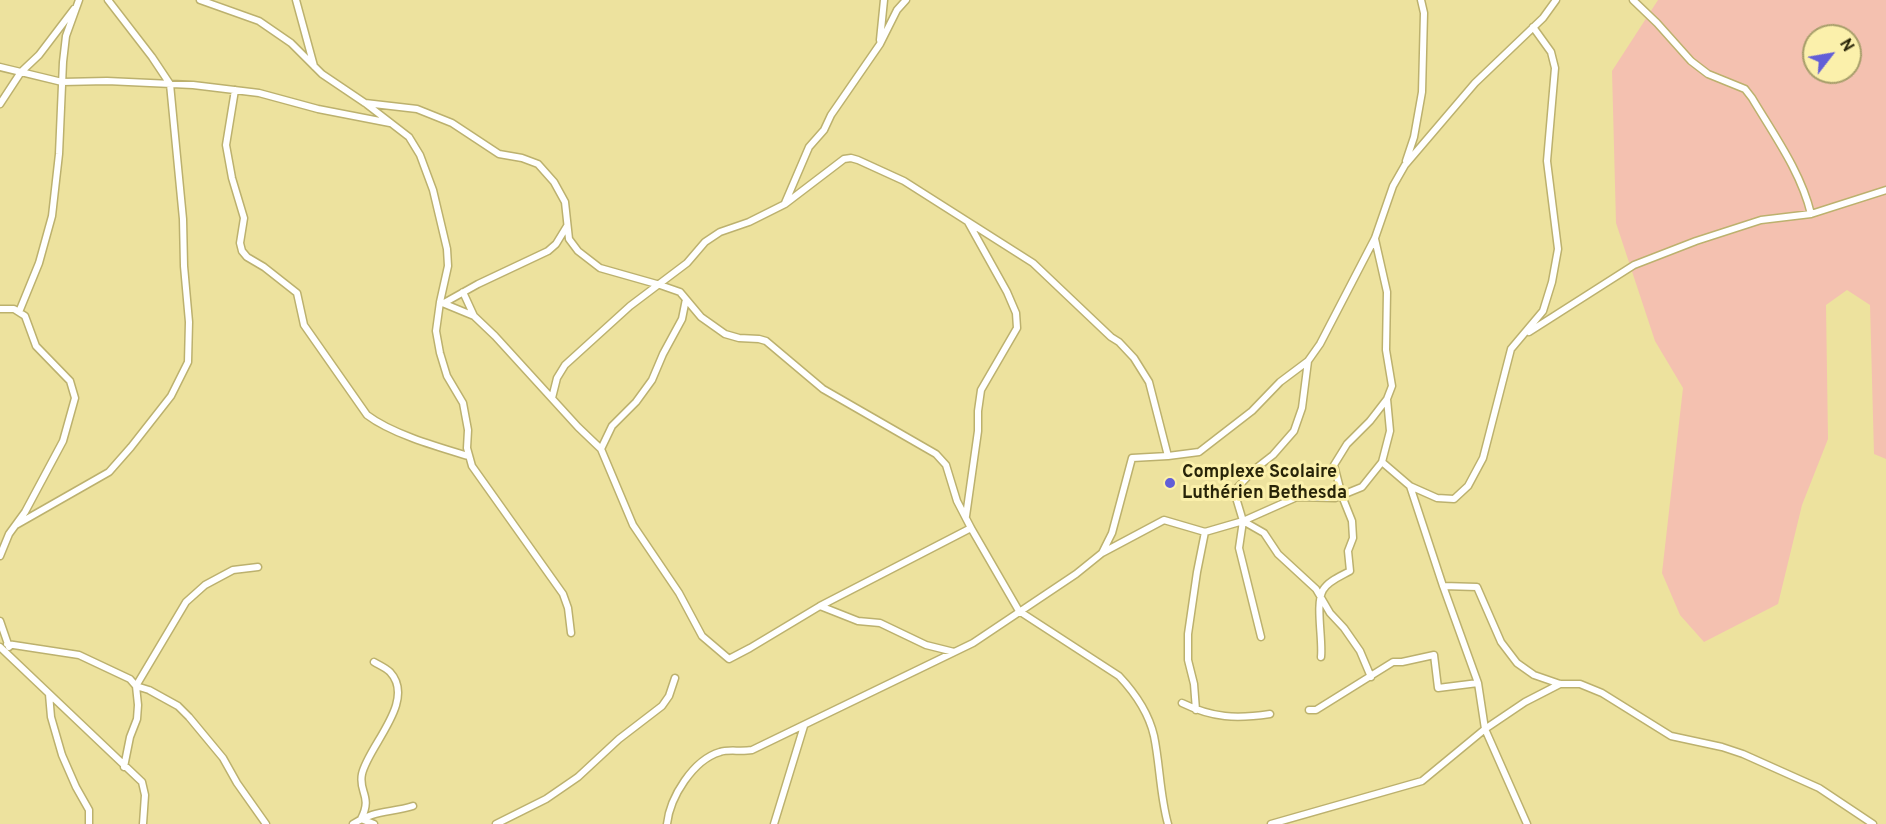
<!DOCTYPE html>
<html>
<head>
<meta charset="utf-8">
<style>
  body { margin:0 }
  #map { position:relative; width:1886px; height:824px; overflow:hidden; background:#ede29e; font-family:Overpass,sans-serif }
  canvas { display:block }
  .north { position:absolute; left:1802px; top:24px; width:60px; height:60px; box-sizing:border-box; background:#fbf0ab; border:2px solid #a79e6a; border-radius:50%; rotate:59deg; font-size:16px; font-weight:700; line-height:24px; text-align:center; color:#282408 }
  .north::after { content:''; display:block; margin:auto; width:21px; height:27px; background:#625ed7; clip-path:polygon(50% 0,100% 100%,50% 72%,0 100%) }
</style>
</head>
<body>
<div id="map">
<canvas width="1886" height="824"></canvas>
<div class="north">N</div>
</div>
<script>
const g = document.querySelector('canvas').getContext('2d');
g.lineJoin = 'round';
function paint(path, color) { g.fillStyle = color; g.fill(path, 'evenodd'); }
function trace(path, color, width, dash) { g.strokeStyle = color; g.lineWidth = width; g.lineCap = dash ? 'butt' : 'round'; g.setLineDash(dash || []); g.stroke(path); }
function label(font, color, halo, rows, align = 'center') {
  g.font = font + ' Overpass,sans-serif'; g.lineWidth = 6; g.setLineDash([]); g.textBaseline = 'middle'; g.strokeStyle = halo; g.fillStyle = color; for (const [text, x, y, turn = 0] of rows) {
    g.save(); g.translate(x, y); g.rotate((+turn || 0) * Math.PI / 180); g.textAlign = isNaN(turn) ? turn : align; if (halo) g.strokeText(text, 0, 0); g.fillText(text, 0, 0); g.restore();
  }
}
const green = new Path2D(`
  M1658,0H1886V459L1874,454L1870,305L1847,290L1826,305L1828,439L1802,505L1778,604L1704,642L1680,615L1662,573L1683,388L1655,341L1616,223L1612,71ZM1814,36H1850V72H1814Z`);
const minor = new Path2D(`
  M200,0L259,21L291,43L322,74L365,103L409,137L420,155L433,190L447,249L448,266L440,302L436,331L440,353L447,376L463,403L468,430L467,448L472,466L563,594L568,608L571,633
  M296,0L314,66
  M1633,0L1657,23L1691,61L1708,74L1745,89L1752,98C1774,135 1801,172 1811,214
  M880,40L884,0
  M0,67L62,82L107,81L193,85L259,93L318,109L390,123
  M235,90L226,145L232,178L244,218L240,243L242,251L247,257L264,267L297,293L304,325L367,415C392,434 438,447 468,456
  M365,103L417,109L452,123L499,154L522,158L538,164L554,182L565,202L569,239L578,251L600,268L660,285L680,292L701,317L725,334L739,338L759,339L766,341L823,389L936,454L946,465L957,501L971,528L1019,611L1119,676C1135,693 1149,714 1154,736C1160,765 1160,796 1168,824
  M0,104L21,72L39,55L74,9
  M1406,161L1414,137L1422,92L1424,13L1421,0
  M785,203L809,147L824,130L831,115L880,44L897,10L906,0
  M1375,239L1387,292L1386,350L1392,386L1387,399L1390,431L1382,462L1410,486L1443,586L1478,683L1485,729L1527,824
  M463,292L474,316
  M440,302L474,316L495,336L578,427L601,449L633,525L679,593L702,636L729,659L750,648L820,606L971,528
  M444,303L478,284L548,251L556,244L567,226
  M0,309H14L25,316L36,346L70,381L75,398L63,441L25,512L9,534L0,556
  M19,312L39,263L52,216L59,154L63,62L66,36L79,0
  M1529,332L1634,265L1696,241L1761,220L1811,214L1886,190
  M552,398L557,378L565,365L630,306L687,263L705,242L720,232L749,222L785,204L844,159L851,158L858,160L904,181L1033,263L1111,337L1119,342L1134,358L1149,382L1168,456L1132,458L1112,533L1102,553
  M601,449L612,426L636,402L652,380L663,354L682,319L686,299
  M1168,456L1199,452L1252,411L1280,382L1308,361
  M1410,486L1437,498L1454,499L1468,486L1483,458L1511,349L1543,311L1552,282L1558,249L1547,161L1555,68L1551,52L1533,27
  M966,516L978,431V411L981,390L1017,328L1016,313L1007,292L968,222
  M1243,521L1239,548L1261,637
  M16,525L109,472L131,447L171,396L188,362L189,322L184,266L183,219L170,84L152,57L108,0
  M258,567L233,570L205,585L186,602L136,686L149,690L178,706L189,717L223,758L237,783L266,824
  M1443,586L1477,587L1501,642L1517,663L1534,675L1560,684H1580L1602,693L1671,736L1722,747L1743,754L1819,788L1873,824
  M820,606L858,621L880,623L926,645L954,652
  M0,621L9,647
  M7,644L79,655L130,679L136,686L138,705L137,719L130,737L124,767
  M0,647L142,782L145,795L143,824
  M1321,657C1323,639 1315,604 1323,590C1328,581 1341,576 1350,571L1348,551L1353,538L1352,521L1342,496L1334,465L1347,444L1370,421L1387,399
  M1371,677L1360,651L1344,628L1330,613L1316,589L1278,554L1264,533L1243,521L1297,497L1335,498L1362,487L1382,462
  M49,694L51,717L62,755L76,787L89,810V824
  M1182,703C1213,718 1236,719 1270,714
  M1196,710L1194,684L1188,660V634L1197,572L1205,532
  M1309,710H1316L1393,662H1402L1434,655L1438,688L1478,683
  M361,819C373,796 358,792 362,774C368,746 417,701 390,672C386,668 379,665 374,662
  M361,819L374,824
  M353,824C374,810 390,813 413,806
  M496,824L546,799L578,777L619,739L662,706L669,696L675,678
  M667,824C670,797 693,760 720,752C728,749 741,752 752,750L973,643L1076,574L1102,553L1164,520L1205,532L1243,521L1234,491L1255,469L1273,455L1294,431L1302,408L1308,361L1320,344L1375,238L1393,186L1405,165L1475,83L1543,18L1556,0
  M774,824L804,726
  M1271,824L1422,781L1485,729L1525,702L1560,684`);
const markers = [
  [1170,483,6,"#625ed7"]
];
const poiNames = [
  ["Complexe Scolaire",1182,473],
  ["Luthérien Bethesda",1182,494]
];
paint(green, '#f4c1b0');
trace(minor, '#bcb16e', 9);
trace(minor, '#fff', 6);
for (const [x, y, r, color] of markers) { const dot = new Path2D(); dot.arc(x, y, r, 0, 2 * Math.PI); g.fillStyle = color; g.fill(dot); trace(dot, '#fbf0ab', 2); }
label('bold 18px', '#282408', '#fbf0ab', poiNames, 'left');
</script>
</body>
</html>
